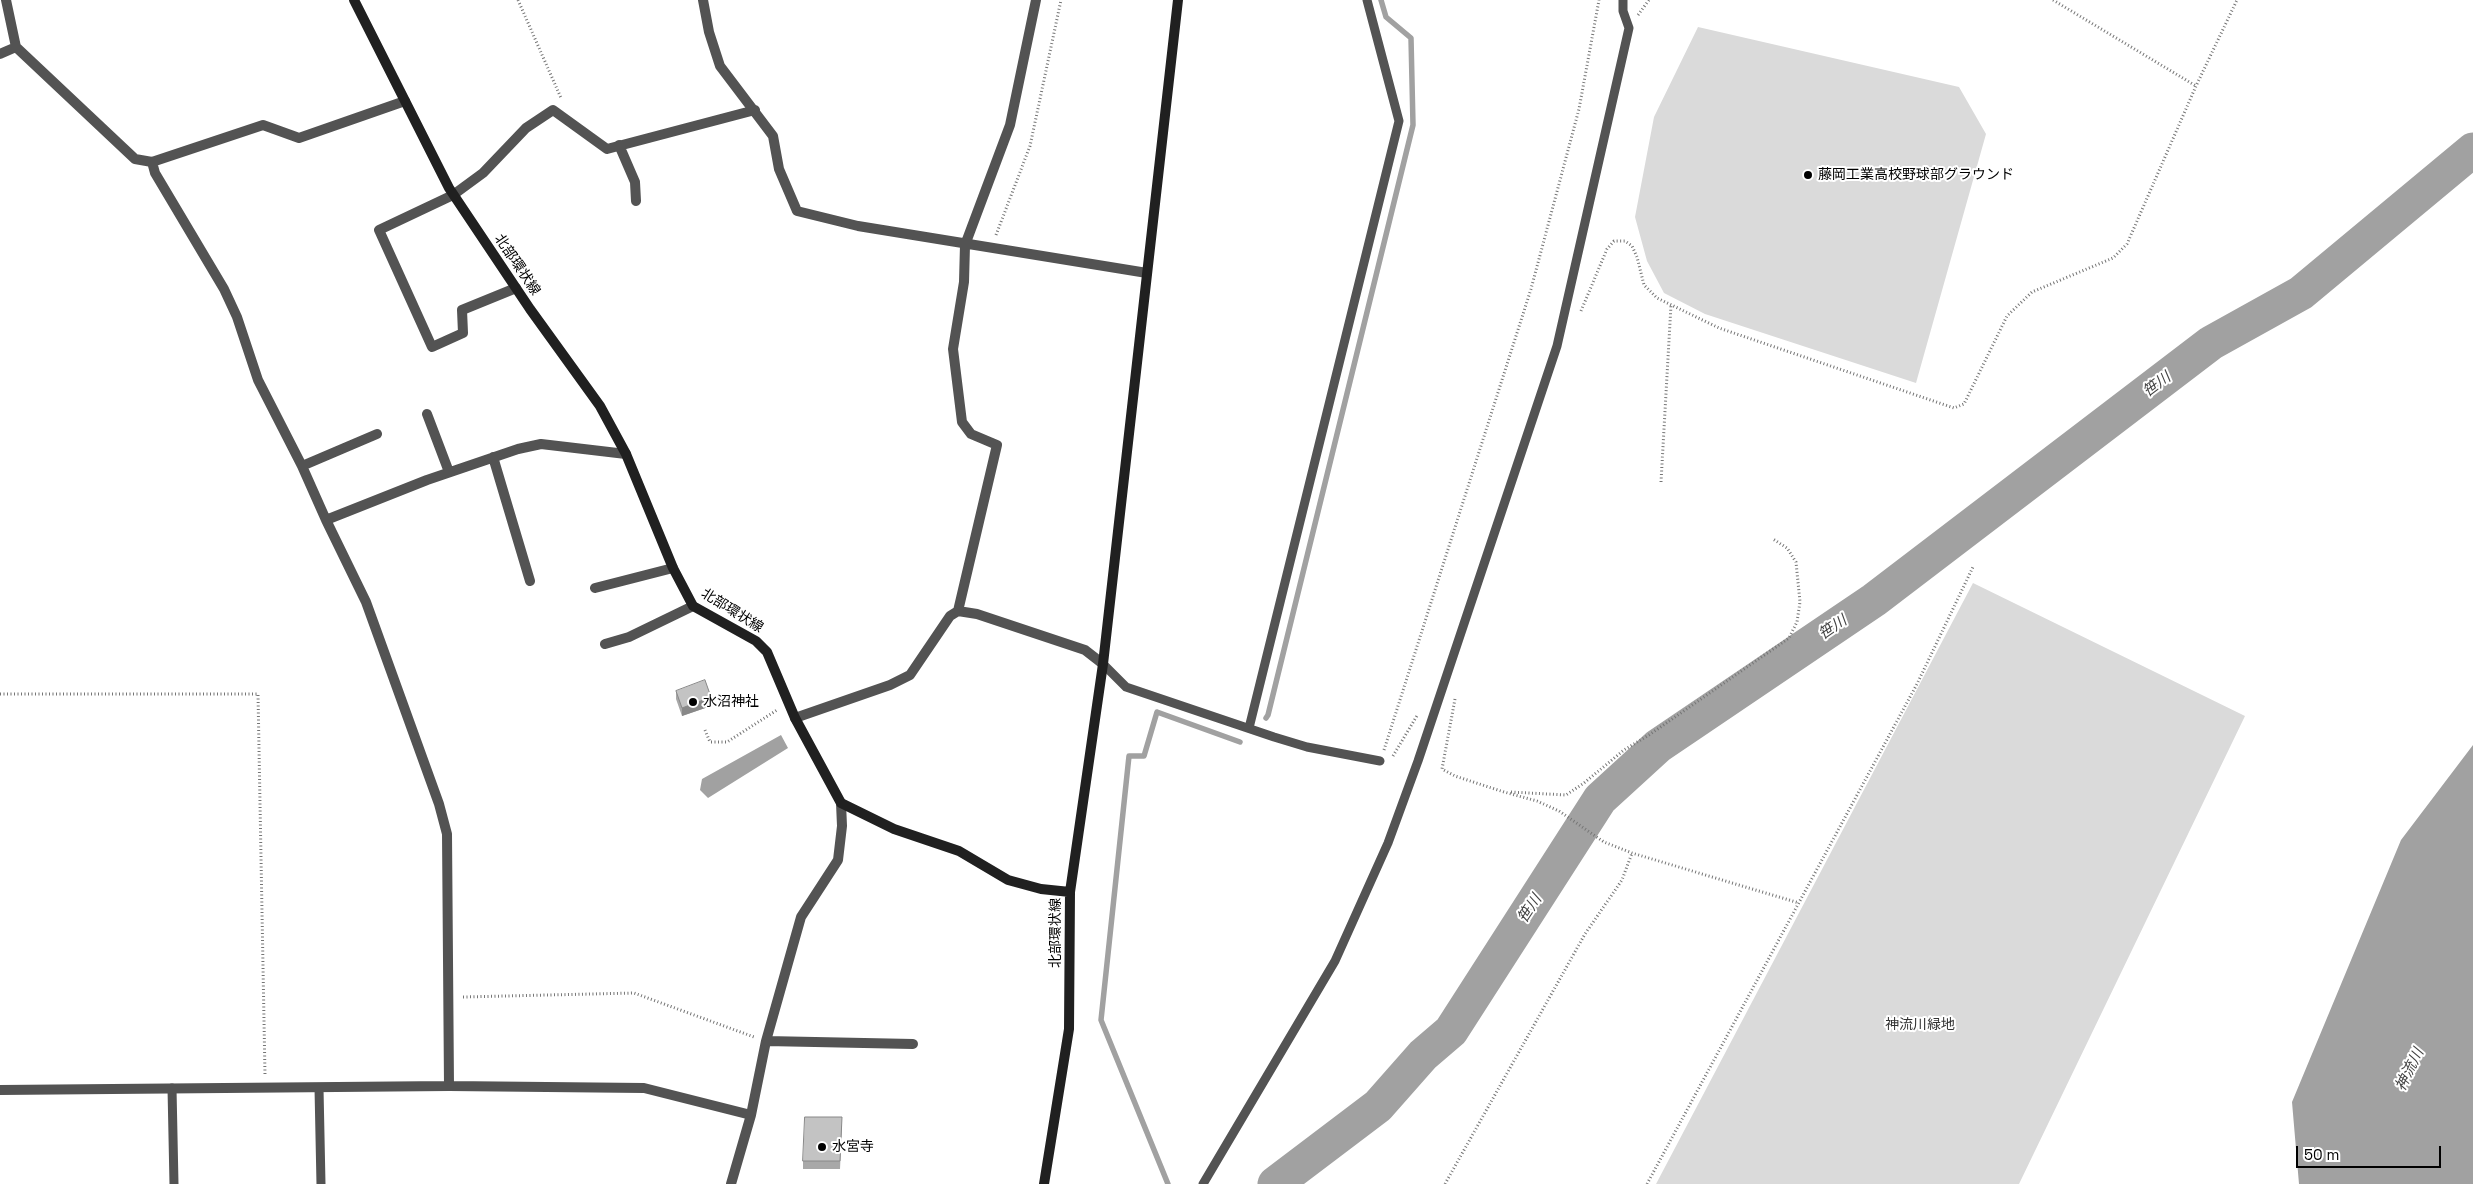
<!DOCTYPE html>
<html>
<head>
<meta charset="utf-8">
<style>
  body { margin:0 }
  #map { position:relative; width:2473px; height:1184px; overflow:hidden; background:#fff; font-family:"Space Grotesk",sans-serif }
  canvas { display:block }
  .scale { position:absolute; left:2296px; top:1146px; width:145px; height:22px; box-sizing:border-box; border:2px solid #000; border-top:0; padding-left:6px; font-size:15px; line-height:18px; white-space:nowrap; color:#000; -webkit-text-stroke:4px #fff; paint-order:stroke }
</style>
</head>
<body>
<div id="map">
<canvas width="2473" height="1184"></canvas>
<div class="scale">50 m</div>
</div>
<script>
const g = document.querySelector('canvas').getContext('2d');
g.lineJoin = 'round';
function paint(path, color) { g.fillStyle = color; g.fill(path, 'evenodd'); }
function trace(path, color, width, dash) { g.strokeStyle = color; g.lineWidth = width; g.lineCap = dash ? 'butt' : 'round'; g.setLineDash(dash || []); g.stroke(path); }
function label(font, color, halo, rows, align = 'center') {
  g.font = font + ' "Space Grotesk","Noto Sans JP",sans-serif'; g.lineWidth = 4; g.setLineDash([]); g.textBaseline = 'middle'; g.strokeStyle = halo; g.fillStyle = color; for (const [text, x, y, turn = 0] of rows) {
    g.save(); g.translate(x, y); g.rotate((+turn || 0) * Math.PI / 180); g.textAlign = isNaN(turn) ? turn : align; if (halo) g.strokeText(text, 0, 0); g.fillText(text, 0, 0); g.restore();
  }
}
const green = new Path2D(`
  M1698,27L1959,87L1986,134L1916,383L1705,314L1664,293L1647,261L1635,217L1654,117Z
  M1973,583L2245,716L2019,1184H1656Z`);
const water = new Path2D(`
  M781,735L788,748L708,798L700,790L702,779Z
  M2473,745V1184H2299L2292,1102L2401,840Z`);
const stream = new Path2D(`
  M1266,718L1268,715L1413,125L1411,38L1386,17L1381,0
  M1168,1184L1101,1020L1129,756H1144L1157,712L1240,742`);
const river = new Path2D(`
  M1275,1184L1378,1106L1423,1055L1451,1031L1600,799L1658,746L1874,600L2211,343L2301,293L2473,150`);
const path = new Path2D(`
  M518,0L561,98
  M2053,0L2196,86
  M1638,15L1649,0
  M996,235L1030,146L1061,0
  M1581,311L1607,249L1614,241H1625L1632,246L1637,257L1644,285L1657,298L1719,328L1954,408L1964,404L2007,316L2032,292L2113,258L2127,244L2196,86L2237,0
  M1661,482L1671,305
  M0,694H258L265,1075
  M1455,699L1442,769L1455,776L1504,792L1537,801L1559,811L1604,842L1632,853L1799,903
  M705,730L710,742H727L777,710
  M1384,750L1531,289L1579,109L1599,0
  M1393,756L1418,714
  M1511,792L1566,795L1584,783L1624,750L1649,735L1789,638L1797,622L1800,602L1796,562L1787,548L1773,539
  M463,997L634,993L754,1037
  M1445,1184L1585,934L1622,880L1632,853
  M1647,1184L1917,684L1973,567`);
const lane = new Path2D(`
  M1103,664L1126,687L1274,737L1307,747L1380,761
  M1249,728L1399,121L1367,0
  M172,1088L174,1184
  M319,1088L321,1184
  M1203,1184L1335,961L1388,843L1418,761L1557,346L1629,28L1623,11V0`);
const street = new Path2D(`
  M6,0L16,47
  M703,0L709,32L720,66L773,136L779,169L797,211L858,226L1147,273
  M0,54L16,47L135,159L152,162L263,125L299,138L405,101
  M619,145L635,182L636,201
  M152,162L155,173L224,289L237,317L258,380L302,466L326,520L427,480L518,449L541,444L626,454
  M516,288L462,310L463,333L432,347L379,230L453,195L483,173L526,128L553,110L607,149L755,110
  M427,414L449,472
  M493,457L530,581
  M302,466L377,434
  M326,520L366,602L439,804L447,834L449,1086
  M595,588L673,568
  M958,611L997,445L971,434L962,422L953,349L964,282L965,245L1010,125L1036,0
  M605,644L629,637L693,606
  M795,718L890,685L910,675L950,616L958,611L977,614L1085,650L1103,664
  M766,1041L913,1044
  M0,1090L449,1086L644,1088L751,1115
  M731,1184L751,1115L766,1041L801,917L838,860L842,826L841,803`);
const secondary = new Path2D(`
  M354,0L449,188L530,309L600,406L626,454L673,568L693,606L756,641L767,652L795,718L841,803L894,829L959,851L1008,880L1041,889L1070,892
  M1044,1184L1069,1029L1070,892L1103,664L1178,0`);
const wall = new Path2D(`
  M676,691L711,706L682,716L676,699Z
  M842,1125L840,1169H803V1161Z`);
const shadedWall = new Path2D(`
  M711,697V706L682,716V708Z`);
const building = new Path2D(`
  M705,680L711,697L682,708L676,691Z
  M805,1117H842L840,1161H803Z`);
const markers = [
  [1808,175,5,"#000"],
  [693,702,5,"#000"],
  [822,1147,5,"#000"]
];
const poiNames = [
  ["藤岡工業高校野球部グラウンド",1818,175],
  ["水沼神社",703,702],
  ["水宮寺",832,1147]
];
const streetNames = [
  ["北部環状線",517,265,56],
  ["北部環状線",732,611,32],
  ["北部環状線",1056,933,-90]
];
const parkNames = [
  ["神流川緑地",1920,1025]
];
const waterNames = [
  ["笹川",2157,385,-37],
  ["笹川",1833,628,-34],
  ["笹川",1530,909,-57],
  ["神流川",2410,1070,-64]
];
paint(green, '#dadada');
paint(water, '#a1a1a1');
trace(stream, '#a1a1a1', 5.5);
trace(river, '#a1a1a1', 35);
trace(path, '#757575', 3, [1, 2.5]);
trace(lane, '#535353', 9);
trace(street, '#535353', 10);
trace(secondary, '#202020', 10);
paint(wall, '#a8a8a8');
paint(shadedWall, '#888');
paint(building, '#c3c3c3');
trace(building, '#888', 1);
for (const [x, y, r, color] of markers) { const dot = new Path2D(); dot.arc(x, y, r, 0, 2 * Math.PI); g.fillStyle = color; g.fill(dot); trace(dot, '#fff', 2); }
label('14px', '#000', '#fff', poiNames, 'left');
label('14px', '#000', '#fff', streetNames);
label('14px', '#313131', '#fff', parkNames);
label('italic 15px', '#424242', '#fff', waterNames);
</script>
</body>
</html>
